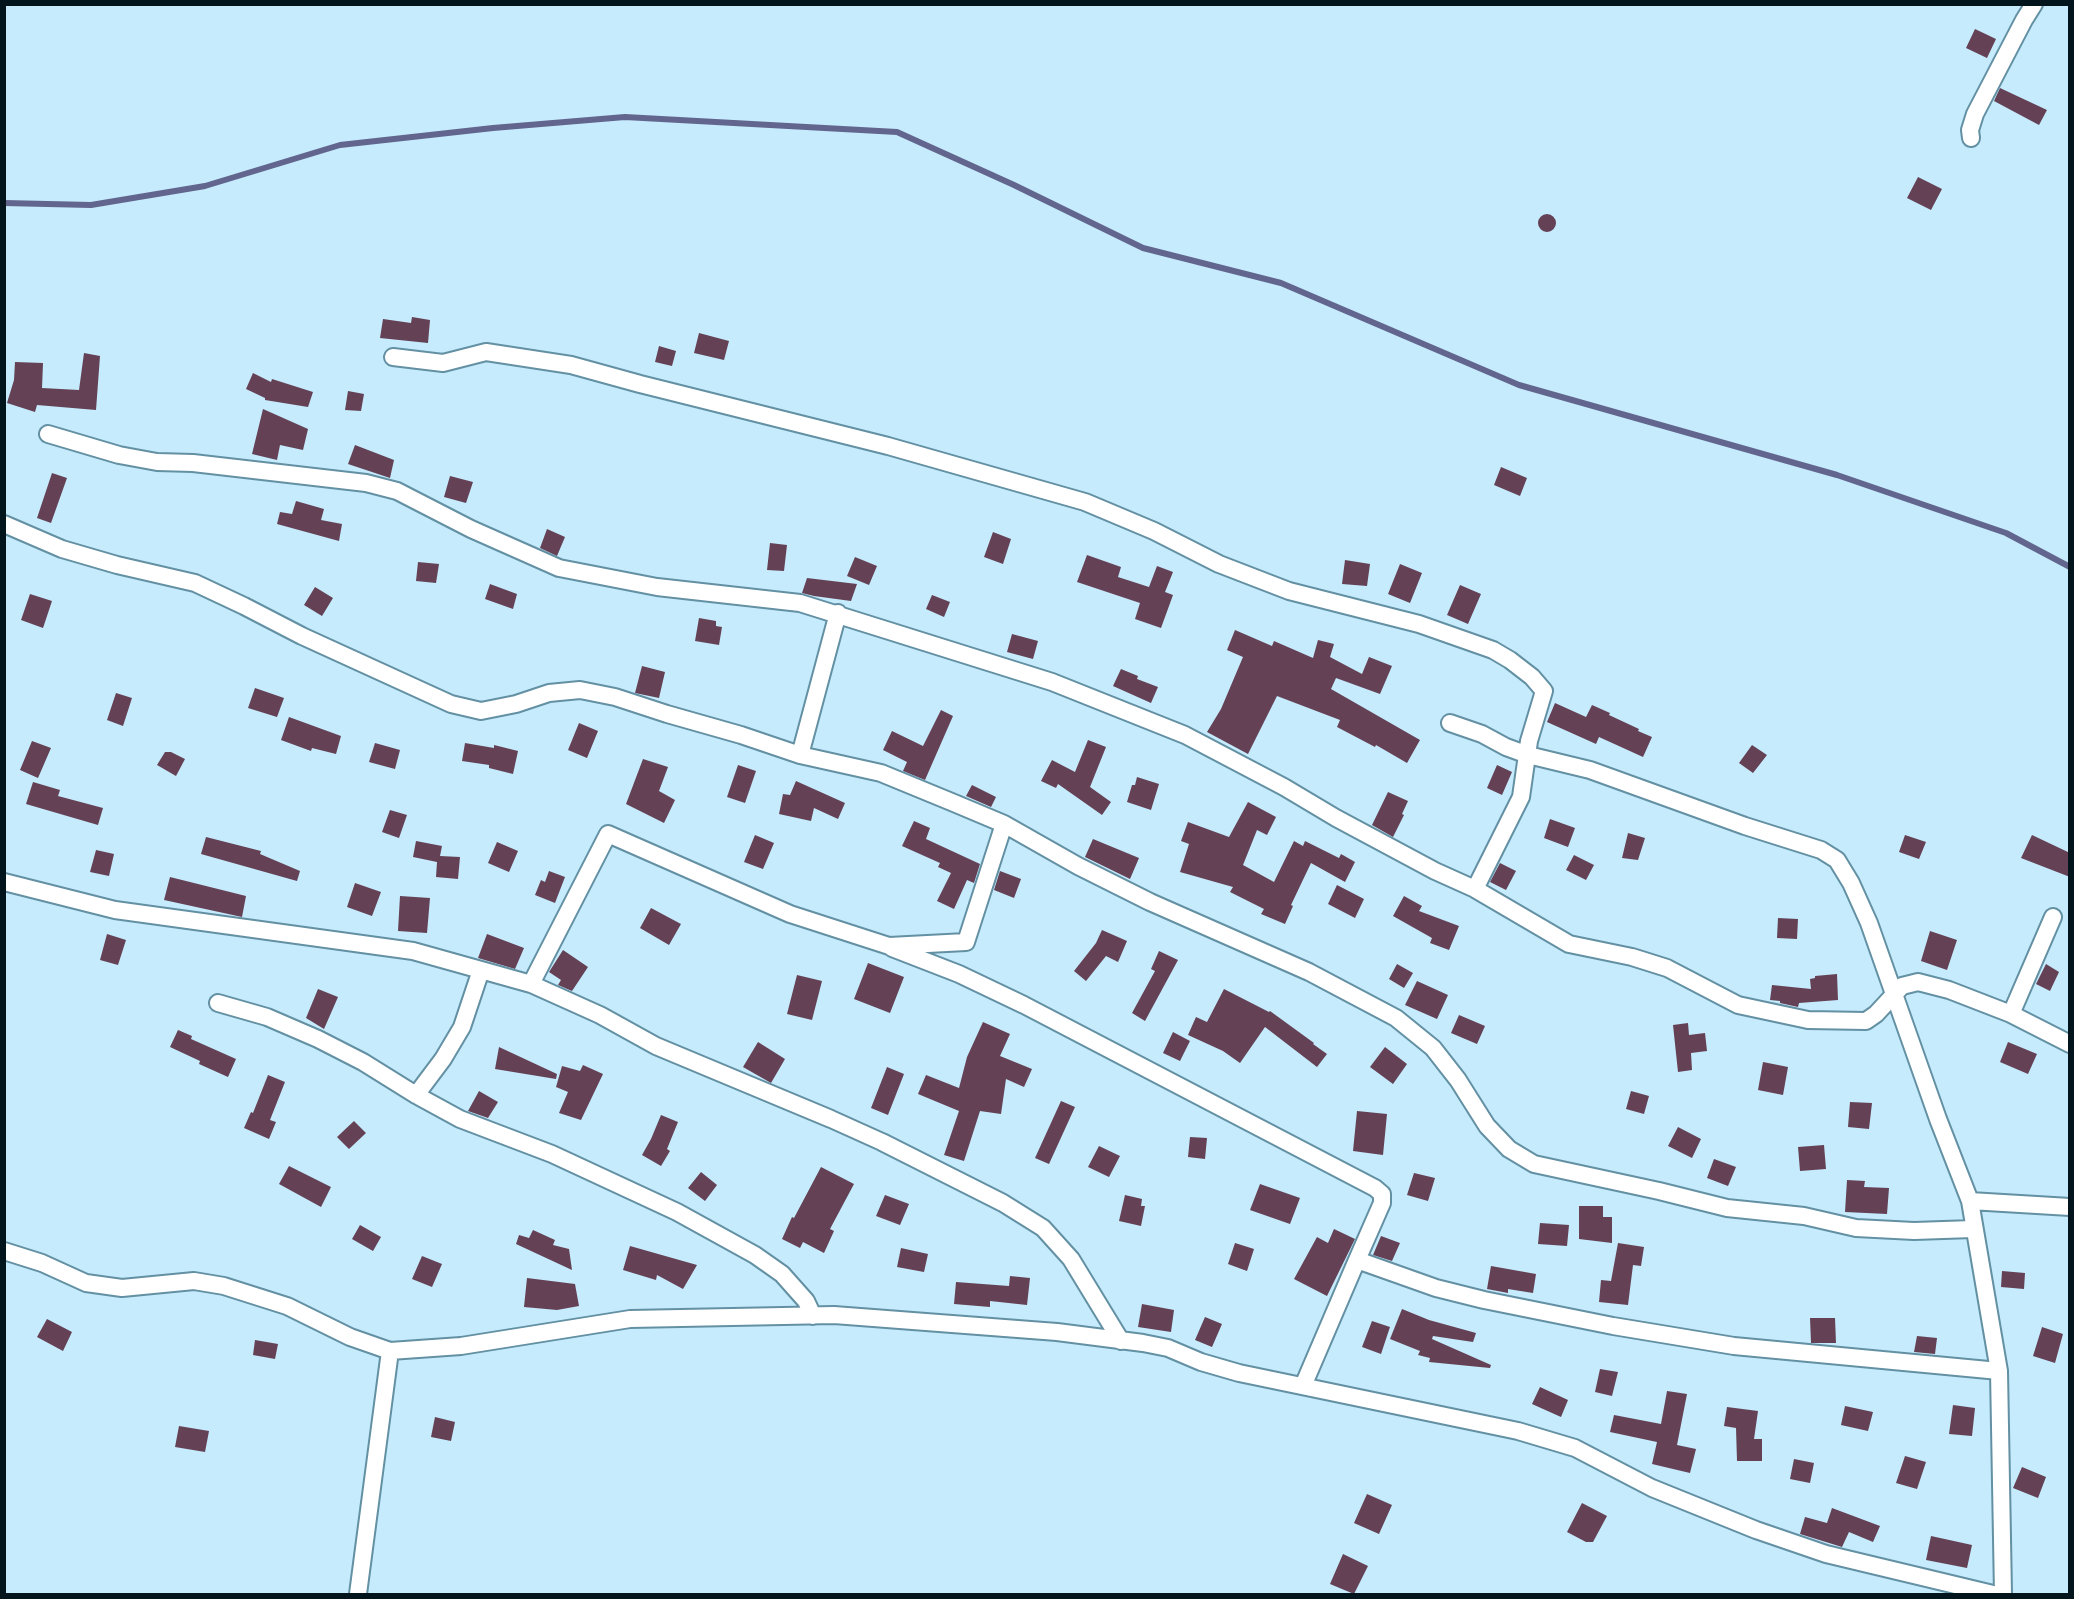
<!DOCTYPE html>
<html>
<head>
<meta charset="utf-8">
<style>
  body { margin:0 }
  #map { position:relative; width:2074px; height:1599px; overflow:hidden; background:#c5ebfc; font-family:"Noto Sans",sans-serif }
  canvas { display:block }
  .frame { position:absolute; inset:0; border:6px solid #03151c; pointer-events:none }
</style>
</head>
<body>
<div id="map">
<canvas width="2074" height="1599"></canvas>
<div class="frame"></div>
</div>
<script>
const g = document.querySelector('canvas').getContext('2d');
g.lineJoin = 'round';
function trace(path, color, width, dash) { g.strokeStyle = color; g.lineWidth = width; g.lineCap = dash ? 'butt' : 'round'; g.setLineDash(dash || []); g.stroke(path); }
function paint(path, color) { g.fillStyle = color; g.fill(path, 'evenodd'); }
const stream = new Path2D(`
  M4,203L91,205L205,186L340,145L493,128L625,117L897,132L1014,185L1143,248L1281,283L1519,385L1837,475L2006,533L2070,567`);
const building = new Path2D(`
  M1975,29L1996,39L1987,58L1966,48Z
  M2000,88L2047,110L2039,125L1994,101Z
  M1918,177L1942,189L1931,210L1907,198Z
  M1538 223a9 9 0 1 1 18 0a9 9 0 1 1-18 0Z
  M412,317L430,320L428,343L380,338L383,319L411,323Z
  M699,333L729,341L724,360L694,353Z
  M659,346L676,351L672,366L655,362Z
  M84,353L100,356L96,410L37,405L35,412L7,403L14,380L15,362L43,363L42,388L79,390Z
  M253,373L271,382L272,379L313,392L308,407L265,400V398L246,389Z
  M348,391L364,394L361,411L345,410Z
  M263,409L308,429L303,450L280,445L277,460L252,454Z
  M355,445L394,460L390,478L348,464Z
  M1501,467L1527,478L1520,496L1494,485Z
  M52,473L67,478L51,523L37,518Z
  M450,476L473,482L466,503L444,497Z
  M296,501L324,509L321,520L342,524L339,541L277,524L280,512L292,514Z
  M547,529L565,537L557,556L540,548Z
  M993,532L1011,539L1003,564L984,557Z
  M770,543L787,545L784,571L767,570Z
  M1087,555L1121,567L1118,577L1149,587L1157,566L1173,572L1165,592L1173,595L1161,628L1135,619L1140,603L1077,582Z
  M855,557L877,566L869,585L847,576Z
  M1345,560L1370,564L1367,586L1342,584Z
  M418,562L439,564L436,583L416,581Z
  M1400,564L1422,573L1410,603L1388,594Z
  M807,578L857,584L851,601L814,596L802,593Z
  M490,584L517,594L513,609L485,599Z
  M1460,585L1481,594L1468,624L1447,615Z
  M315,587L333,598L322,616L304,605Z
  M30,594L52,601L43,628L21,620Z
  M932,595L950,602L944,617L926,609Z
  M699,618L716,621V626L722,627L719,645L695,641Z
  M1235,630L1272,646L1274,641L1313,658L1318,640L1334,644L1330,657L1362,674L1369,657L1392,666L1380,694L1336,678L1331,689L1420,740L1407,763L1376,745L1375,747L1337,727L1340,720L1277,696L1248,754L1207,732L1221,709L1243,657L1227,650Z
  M1012,634L1038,641L1033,659L1007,652Z
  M642,666L665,672L659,698L635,693Z
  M1121,669L1138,676L1137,679L1158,687L1151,703L1113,686Z
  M255,688L284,698L277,717L248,708Z
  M116,693L132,698L123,726L107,720Z
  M1555,703L1586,717L1592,705L1610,713L1609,715L1639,729L1638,731L1652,737L1643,757L1599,737L1596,744L1547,722Z
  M941,710L953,716L925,780L903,771L907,762L883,750L892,731L923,746Z
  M289,717L341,736L336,754L312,748L311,751L281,740Z
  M579,723L598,731L587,758L568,750Z
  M1088,740L1106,747L1090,787L1111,802L1102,815L1058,784L1056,788L1041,781L1052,760L1075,772Z
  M32,741L51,748L38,778L20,770Z
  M375,743L400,750L395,769L369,762Z
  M465,743L494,748V745L518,751L513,774L489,768V765L462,761Z
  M1752,745L1767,755L1753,773L1739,763Z
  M165,752H171L185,759L176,776L157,765Z
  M643,759L668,767L659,791L675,800L664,823L626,804Z
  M738,765L756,771L745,803L727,797Z
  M1497,765L1512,772L1502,795L1487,788Z
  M1137,777L1159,784L1151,810L1127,802L1132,785H1135Z
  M796,781L845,803L838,819L814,808L811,821L779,814L783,794L790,795Z
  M33,782L60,790L58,796L103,808L98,825L26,804Z
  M972,785L996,797L991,807L966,796Z
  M1388,792L1408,801L1402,814L1404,815L1393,837L1372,825Z
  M1248,802L1276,817L1267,835L1257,830L1243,865L1274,882L1294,841L1303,846L1305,841L1339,858L1341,854L1355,862L1345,882L1311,863L1291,905L1293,906L1285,924L1261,914L1264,909L1230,892L1233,887L1180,872L1189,844L1181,841L1188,822L1229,837Z
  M390,810L407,815L399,838L382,832Z
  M1550,819L1575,828L1568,847L1544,838Z
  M914,821L930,828L926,839L980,864L974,883L967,880L954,909L937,901L951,873L938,867L940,863L902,846Z
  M1628,833L1645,838L1638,860L1622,858Z
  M755,835L774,843L763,869L744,862Z
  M1905,835L1926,842L1919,859L1899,852Z
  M2032,835L2070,853V877L2021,858Z
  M206,837L261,851L260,854L300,871L297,881L201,854Z
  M1093,839L1139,858L1130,879L1085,857Z
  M416,841L442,846L440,856L460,857L458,879L436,877L437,862L413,857Z
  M497,842L518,851L509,872L488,863Z
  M96,850L114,854L109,876L90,872Z
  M1574,855L1594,865L1586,880L1566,870Z
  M1500,863L1516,871L1506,890L1490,882Z
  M549,871L565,877L555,903L535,895L541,880L545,882Z
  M1000,871L1021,879L1014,898L994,890Z
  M170,877L246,896L242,917L164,900Z
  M355,883L381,892L372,916L347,907Z
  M1337,885L1364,899L1355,918L1328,904Z
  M400,896L430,898L427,933L398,931Z
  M1404,896L1422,906L1419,911L1459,926L1449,950L1430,943L1432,938L1393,916Z
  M651,908L681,924L669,945L640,928Z
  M1778,918L1798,919L1797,939L1777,938Z
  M1102,930L1127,941L1118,962L1106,956L1086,981L1074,971L1096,943Z
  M1930,931L1957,940L1947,970L1921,961Z
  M107,934L126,940L118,965L100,960Z
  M487,934L524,948L515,969L478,958Z
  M563,950L588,967L572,991L558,985L561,980L549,972Z
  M1159,951L1178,960L1145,1021L1132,1013L1155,971L1151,969Z
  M868,963L904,977L890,1013L854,999Z
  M1397,964L1413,973L1404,988L1389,979Z
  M2046,964L2059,972L2050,991L2036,984Z
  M1837,974L1838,1000L1799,1003L1798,1007L1780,1003V1001L1770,1000L1772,985L1811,989L1810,979L1815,978V976Z
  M797,975L822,981L812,1020L787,1014Z
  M1417,981L1448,995L1437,1019L1405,1005Z
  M318,989L338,997L324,1029L306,1018Z
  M1224,989L1269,1012L1270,1011L1314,1043L1313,1044L1327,1054L1317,1067L1265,1027L1240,1063L1223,1051L1188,1035L1196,1017L1207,1022Z
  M1459,1015L1485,1026L1477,1044L1451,1033Z
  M983,1022L1010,1034L1000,1056L1032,1069L1024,1087L1006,1079L1001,1114L980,1111L964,1161L944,1155L959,1111L918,1094L926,1075L959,1088L967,1057Z
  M1688,1023L1689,1035L1705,1033L1707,1051L1691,1053L1692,1070L1678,1072L1673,1025Z
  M178,1030L192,1036L191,1039L236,1059L228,1077L199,1064L200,1061L170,1047Z
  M1173,1032L1190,1041L1180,1061L1163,1053Z
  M758,1042L785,1059L771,1083L743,1067Z
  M2008,1042L2037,1054L2028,1074L2000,1062Z
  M499,1047L557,1074L556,1079L495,1069Z
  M1385,1047L1407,1064L1393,1084L1370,1067Z
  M1763,1062L1788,1067L1783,1095L1758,1090Z
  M583,1065L603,1074L581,1120L559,1113L568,1092L556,1087L562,1066L580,1071Z
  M887,1067L904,1074L888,1115L871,1108Z
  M268,1075L285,1082L270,1120L276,1122L269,1139L244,1128L251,1112L253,1113Z
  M479,1091L498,1102L488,1118L468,1111Z
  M1631,1091L1649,1096L1644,1114L1626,1109Z
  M1061,1101L1075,1107L1049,1164L1035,1158Z
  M1850,1102L1872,1103L1869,1129L1848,1127Z
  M1357,1111L1387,1114L1383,1155L1353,1151Z
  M661,1115L678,1122L667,1149L670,1151L661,1166L642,1155L651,1139Z
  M354,1121L366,1133L349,1149L337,1137Z
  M1678,1127L1701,1139L1692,1158L1668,1146Z
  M1190,1137L1207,1138L1205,1159L1188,1157Z
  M1824,1145L1826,1169L1800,1171L1798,1147Z
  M1099,1146L1120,1156L1109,1177L1088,1167Z
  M1714,1159L1736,1167L1728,1186L1707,1178Z
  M289,1166L331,1187L321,1207L279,1184Z
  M821,1167L854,1184L830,1229L834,1231L824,1253L803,1242L800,1248L782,1239L792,1217L794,1218Z
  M701,1172L717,1185L705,1201L688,1188Z
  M1414,1173L1435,1178L1428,1201L1407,1195Z
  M1847,1180L1865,1181L1864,1187L1889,1188L1887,1214L1845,1212Z
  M1260,1184L1300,1198L1290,1224L1250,1210Z
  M885,1195L909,1204L900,1225L876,1216Z
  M1125,1195L1142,1199L1141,1206H1145L1141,1226L1119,1221Z
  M1579,1206H1603V1217H1612V1243L1579,1239Z
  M1540,1223L1569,1225L1567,1246L1538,1244Z
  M360,1225L381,1237L373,1251L352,1239Z
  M1334,1229L1355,1239L1327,1296L1294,1279L1317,1237L1328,1243Z
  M533,1230L555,1240L553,1245L569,1249L572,1270L516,1244L519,1235L529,1238Z
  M1381,1236L1400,1243L1392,1261L1373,1255Z
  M1235,1243L1254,1249L1247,1271L1228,1264Z
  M1618,1243L1644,1247L1641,1266L1633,1265L1628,1305L1599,1302L1601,1280L1611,1281Z
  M630,1246L697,1265L683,1289L657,1275L656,1280L623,1270Z
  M901,1248L928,1254L924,1272L897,1267Z
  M422,1256L442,1264L432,1287L412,1279Z
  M1491,1266L1536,1274L1533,1293L1508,1289V1293L1487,1289Z
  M2002,1271L2025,1273L2024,1289L2001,1287Z
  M1010,1276L1030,1278L1027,1305L990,1301V1307L954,1304L956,1282L1009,1286Z
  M527,1278L575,1284L579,1306L557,1310L524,1307Z
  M1142,1304L1174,1310L1171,1332L1138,1327Z
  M1402,1309L1429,1320L1476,1333L1473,1342L1433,1336L1432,1339L1491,1365L1490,1368L1429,1362L1430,1358L1418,1355L1420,1351L1390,1339Z
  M1205,1317L1222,1324L1212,1347L1195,1340Z
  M1810,1318H1835L1836,1343H1811Z
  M47,1319L72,1332L63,1351L37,1337Z
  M1372,1321L1390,1327L1381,1354L1362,1347Z
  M2042,1327L2063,1334L2055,1363L2033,1356Z
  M1917,1336L1937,1338L1935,1354L1914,1352Z
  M255,1340L278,1344L275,1359L253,1355Z
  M1600,1369L1618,1372L1612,1396L1595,1392Z
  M1540,1387L1568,1400L1561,1417L1532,1404Z
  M1667,1391L1687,1394L1677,1445L1696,1449L1690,1473L1652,1464L1657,1442L1610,1432L1614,1415L1661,1424Z
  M1953,1405L1975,1408L1972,1436L1949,1434Z
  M1845,1406L1873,1412L1868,1431L1841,1425Z
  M1727,1407L1758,1411L1754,1439H1762V1461H1737L1736,1428L1724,1426Z
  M435,1417L455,1422L451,1441L431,1437Z
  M179,1426L209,1431L205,1452L175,1447Z
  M1905,1456L1926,1462L1917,1489L1896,1483Z
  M1794,1459L1814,1463L1810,1483L1790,1479Z
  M2022,1467L2046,1477L2038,1498L2013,1488Z
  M1367,1494L1392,1505L1379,1534L1354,1523Z
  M1582,1503L1607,1516L1593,1542H1586L1567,1532Z
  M1832,1508L1880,1526L1873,1542L1849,1532L1842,1547L1800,1534L1805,1517L1827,1523Z
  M1931,1536L1972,1545L1967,1568L1926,1560Z
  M1343,1554L1368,1566L1354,1594L1330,1584Z`);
const minor = new Path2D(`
  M1971,138L1970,130L1975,114L2024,20L2034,4
  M393,357L443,363L486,352L571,365L640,384L888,446L1085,502L1154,531L1219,564L1289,591L1419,624L1493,650L1510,660L1532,677L1544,691L1529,741L1521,797L1475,889
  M48,434L119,455L157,462L193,463L366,483L397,491L471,529L559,568L657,587L800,603L1052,682L1185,735L1284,787L1336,818L1435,871L1475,889L1569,944L1632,957L1667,968L1738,1005L1808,1020L1866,1021L1876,1014L1902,986L1918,982L1949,990L2011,1014L2070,1044
  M4,524L62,549L117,565L195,583L244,606L302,636L451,704L481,711L516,704L549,693L580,690L615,697L667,714L741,735L800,755L881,773L954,803L1004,824L1078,866L1150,902L1309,972L1396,1018L1433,1048L1458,1080L1487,1126L1509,1149L1534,1164L1659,1191L1727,1208L1804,1216L1856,1228L1914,1231L1973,1229
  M1450,723L1482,734L1506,747L1528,755L1590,770L1745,826L1821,850L1837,860L1851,883L1869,923L1938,1119L1970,1201L1999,1371L2003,1594
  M800,755L838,613
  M4,882L115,910L413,951L531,984L600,1015L656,1046L831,1119L882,1142L1003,1203L1043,1228L1071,1259L1121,1341
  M892,948L959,974L1024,1005L1375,1188L1382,1194V1203L1357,1260
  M531,984L608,834L790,914L889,946L966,942L1004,824
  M218,1003L267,1017L318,1039L363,1062L416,1095L460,1119L552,1154L677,1212L755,1255L782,1274L806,1301L813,1316
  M2011,1014L2053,917
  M416,1095L443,1059L462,1027L481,970
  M1970,1201L2070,1207
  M4,1251L42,1263L86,1283L122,1288L194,1281L224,1286L287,1306L350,1337L390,1351L461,1346L630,1319L834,1315L1057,1332L1143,1343L1168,1348L1201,1362L1239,1373L1518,1431L1575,1448L1652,1488L1756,1530L1826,1554L1993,1594
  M1303,1386L1357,1260L1436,1288L1484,1300L1613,1326L1734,1346L1999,1371
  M358,1594L390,1351`);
trace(stream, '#62658d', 6);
paint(building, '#654155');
trace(minor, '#6390a3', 20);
trace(minor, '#fff', 16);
</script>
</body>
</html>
